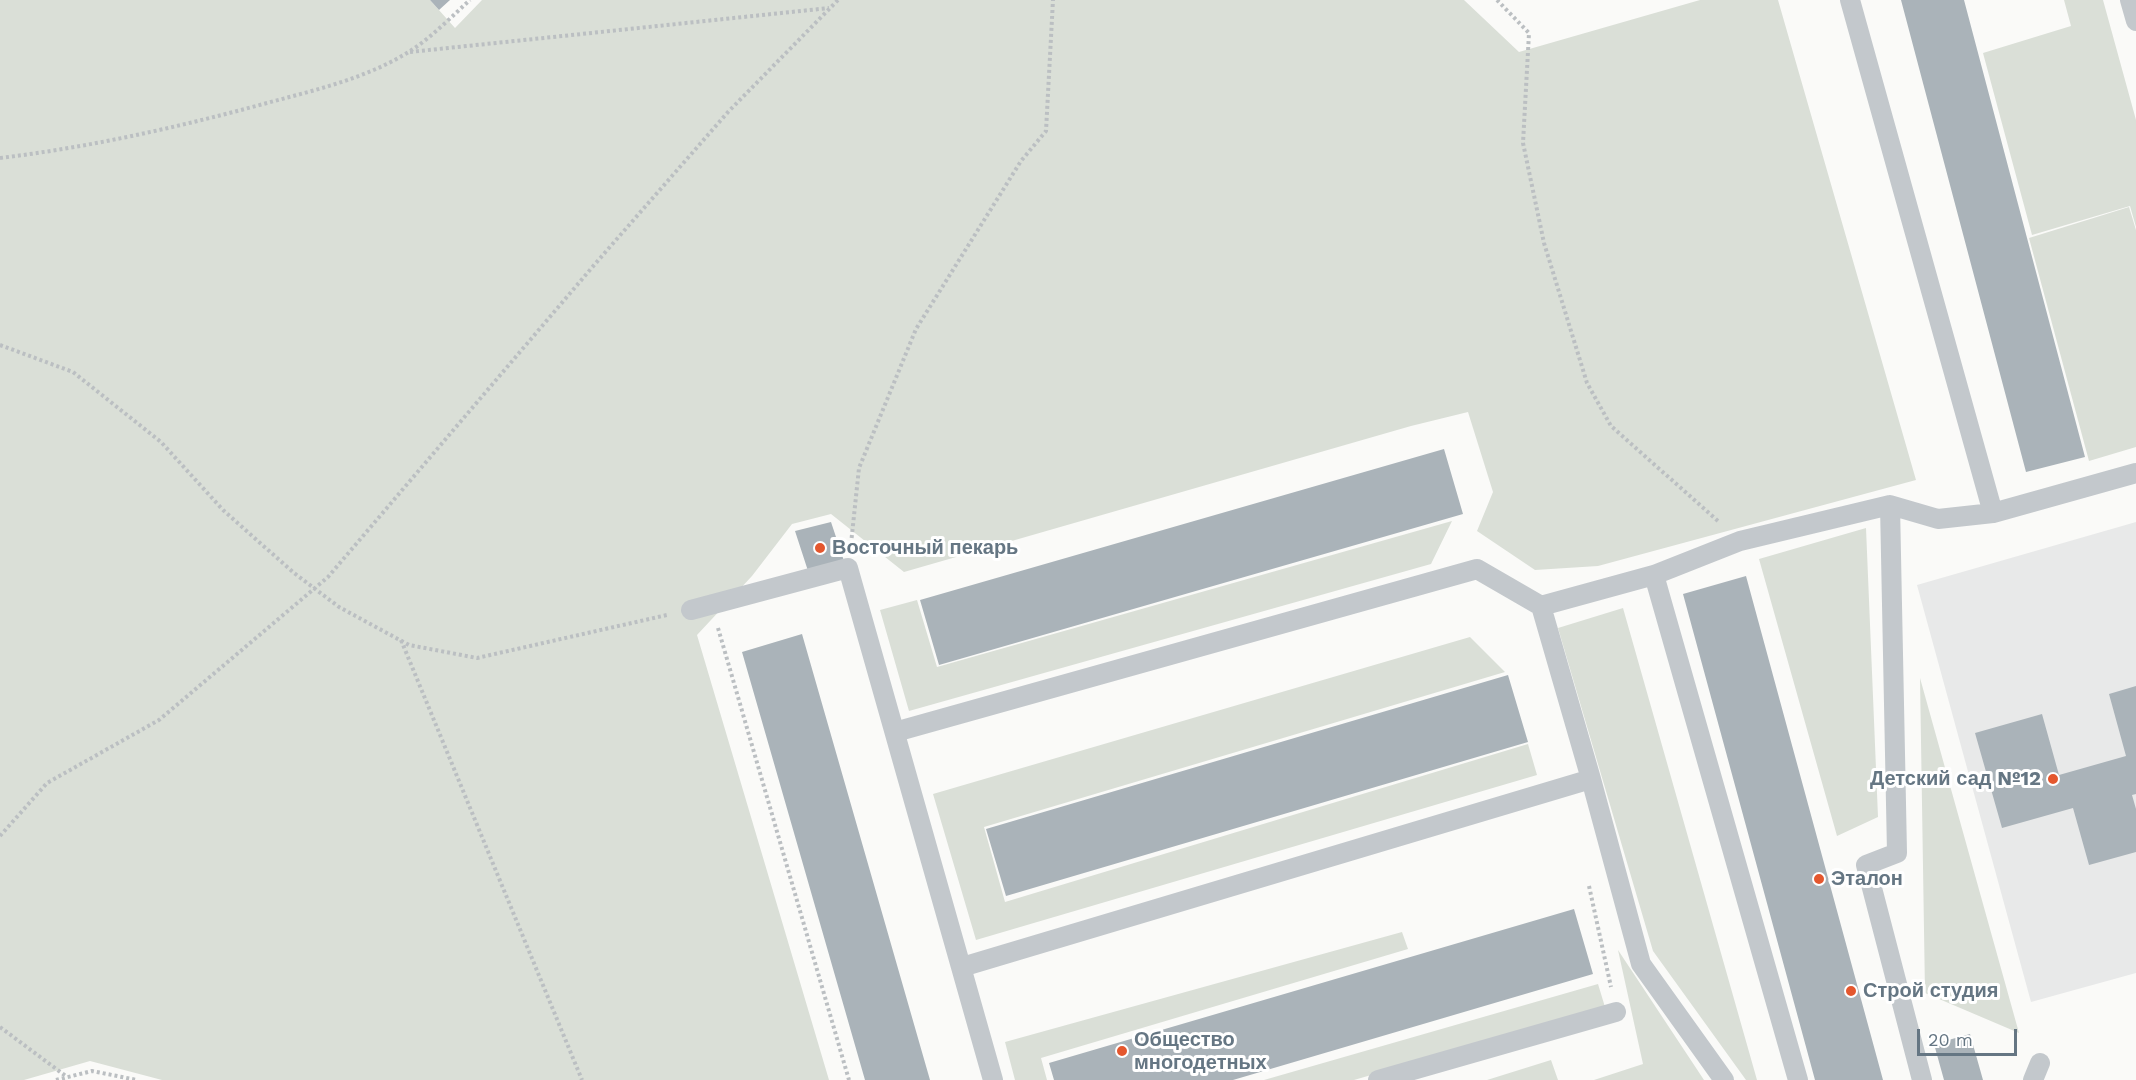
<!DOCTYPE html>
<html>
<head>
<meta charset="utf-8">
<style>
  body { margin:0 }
  #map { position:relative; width:2136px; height:1080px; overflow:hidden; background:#fafaf8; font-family:"Work Sans",sans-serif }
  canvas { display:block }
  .scale { position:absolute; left:1917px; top:1029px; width:100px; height:27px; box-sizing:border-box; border:3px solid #657683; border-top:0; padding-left:8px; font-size:18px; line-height:21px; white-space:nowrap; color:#657683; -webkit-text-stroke:4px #fff; paint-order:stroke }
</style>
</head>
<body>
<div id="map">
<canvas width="2136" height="1080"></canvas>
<div class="scale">20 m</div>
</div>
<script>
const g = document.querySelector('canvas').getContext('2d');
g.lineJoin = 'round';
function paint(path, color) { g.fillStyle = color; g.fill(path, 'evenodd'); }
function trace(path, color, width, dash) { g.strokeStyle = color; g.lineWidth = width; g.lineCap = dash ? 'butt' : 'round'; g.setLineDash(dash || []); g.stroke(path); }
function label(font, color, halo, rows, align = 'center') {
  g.font = font + ' "Work Sans",sans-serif'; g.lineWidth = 6; g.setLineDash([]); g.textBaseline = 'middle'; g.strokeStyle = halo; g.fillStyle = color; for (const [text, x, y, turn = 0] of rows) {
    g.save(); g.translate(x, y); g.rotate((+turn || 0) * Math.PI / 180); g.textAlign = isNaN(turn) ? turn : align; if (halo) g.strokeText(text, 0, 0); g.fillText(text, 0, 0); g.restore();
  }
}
const built = new Path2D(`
  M2136,522V973L2031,1002L1917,585Z`);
const green = new Path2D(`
  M0,0H430L455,28L482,0H1464L1519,52L1700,0H1778L1916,480L1598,566L1535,570L1477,531L1493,492L1468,412L1411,426L904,572L831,514L792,524L752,576L697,635L829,1080H162L90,1061L24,1080H0Z
  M2064,0H2103L2136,120V227L2130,206L2032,235L1983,53L2071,26Z
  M2129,207L2136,230V447L2089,461L2029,238Z
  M1452,521L1431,564L909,711L880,610L917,600L937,667Z
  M1866,528L1878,817L1837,836L1759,559Z
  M1623,608L1757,1080H1746L1653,951L1558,628Z
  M1470,637L1505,672L984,827L1005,902L1528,744L1537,775L976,940L933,794Z
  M1920,678L2019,1033L1925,993Z
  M1402,932L1408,949L1041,1058L1047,1080H1015L1005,1042Z
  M1618,950L1704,1080H1594L1643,1064Z
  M1598,984L1605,1007L1354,1080H1264Z
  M1551,1060L1558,1080H1487Z`);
const building = new Path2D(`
  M430,0H450L439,10Z
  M1901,0H1964L2085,457L2026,472Z
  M1444,449L1463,514L939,665L920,600Z
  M831,522L845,564L809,574L795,531Z
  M1746,576L1883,1080H1815L1683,594Z
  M802,634L928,1073L930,1080H865L742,652Z
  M1508,675L1528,742L1006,896L986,829Z
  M2136,686V794L2132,795L2136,809V852L2089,865L2073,808L2002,828L1975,733L2042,714L2059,775L2126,756L2109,694Z
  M1574,909L1593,974L1233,1080H1054L1049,1063Z
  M1970,1034L1983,1080H1944L1934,1044Z`);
const path = new Path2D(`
  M1497,0L1529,33L1523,143L1544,243L1587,383L1611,426L1718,521
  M410,52L829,8
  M0,158C91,147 179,127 267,103C315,90 364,79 407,53C430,39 450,18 470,0
  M0,345L73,372L161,442L223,510L294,573L339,607L409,645L477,658L667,615
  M851,544L859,468L916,329L1021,161L1046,131L1053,0
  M718,628L849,1080
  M401,640L582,1080
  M0,836L47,783L159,720L328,577L595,264L728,112L838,0
  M1589,886L1611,987
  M0,1027L67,1077
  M56,1080L92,1071L137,1080`);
const service = new Path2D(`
  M1850,0L1993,513
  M2130,0L2136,21
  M1890,505L1897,853L1866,865L1922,1080
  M1654,575L1798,1080
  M1541,606L1654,575L1740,541L1890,505L1938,519L1993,513L2136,473
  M691,610L848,568L993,1080
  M895,732L1477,569L1541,606L1591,779
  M962,967L1591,779L1641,964L1724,1080
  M1378,1080L1616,1012
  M2033,1080L2040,1063`);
const markers = [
  [820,548,6,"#e4572e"],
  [2053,779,6,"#e4572e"],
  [1819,879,6,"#e4572e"],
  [1851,991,6,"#e4572e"],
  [1122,1051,6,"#e4572e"]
];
const poiNames = [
  ["Восточный пекарь",832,548],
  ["Детский сад №12",2041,779,"right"],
  ["Эталон",1831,879],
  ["Строй студия",1863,991],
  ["Общество",1134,1040],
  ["многодетных",1134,1063]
];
paint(built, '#e8e9e9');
paint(green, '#dadfd7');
paint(building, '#aab3b9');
trace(path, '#bbbfc2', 4, [3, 3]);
trace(service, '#c3c8cc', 20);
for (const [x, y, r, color] of markers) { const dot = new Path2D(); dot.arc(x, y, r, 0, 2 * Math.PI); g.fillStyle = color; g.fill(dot); trace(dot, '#fff', 2); }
label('bold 20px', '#657683', '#fff', poiNames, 'left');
</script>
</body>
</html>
